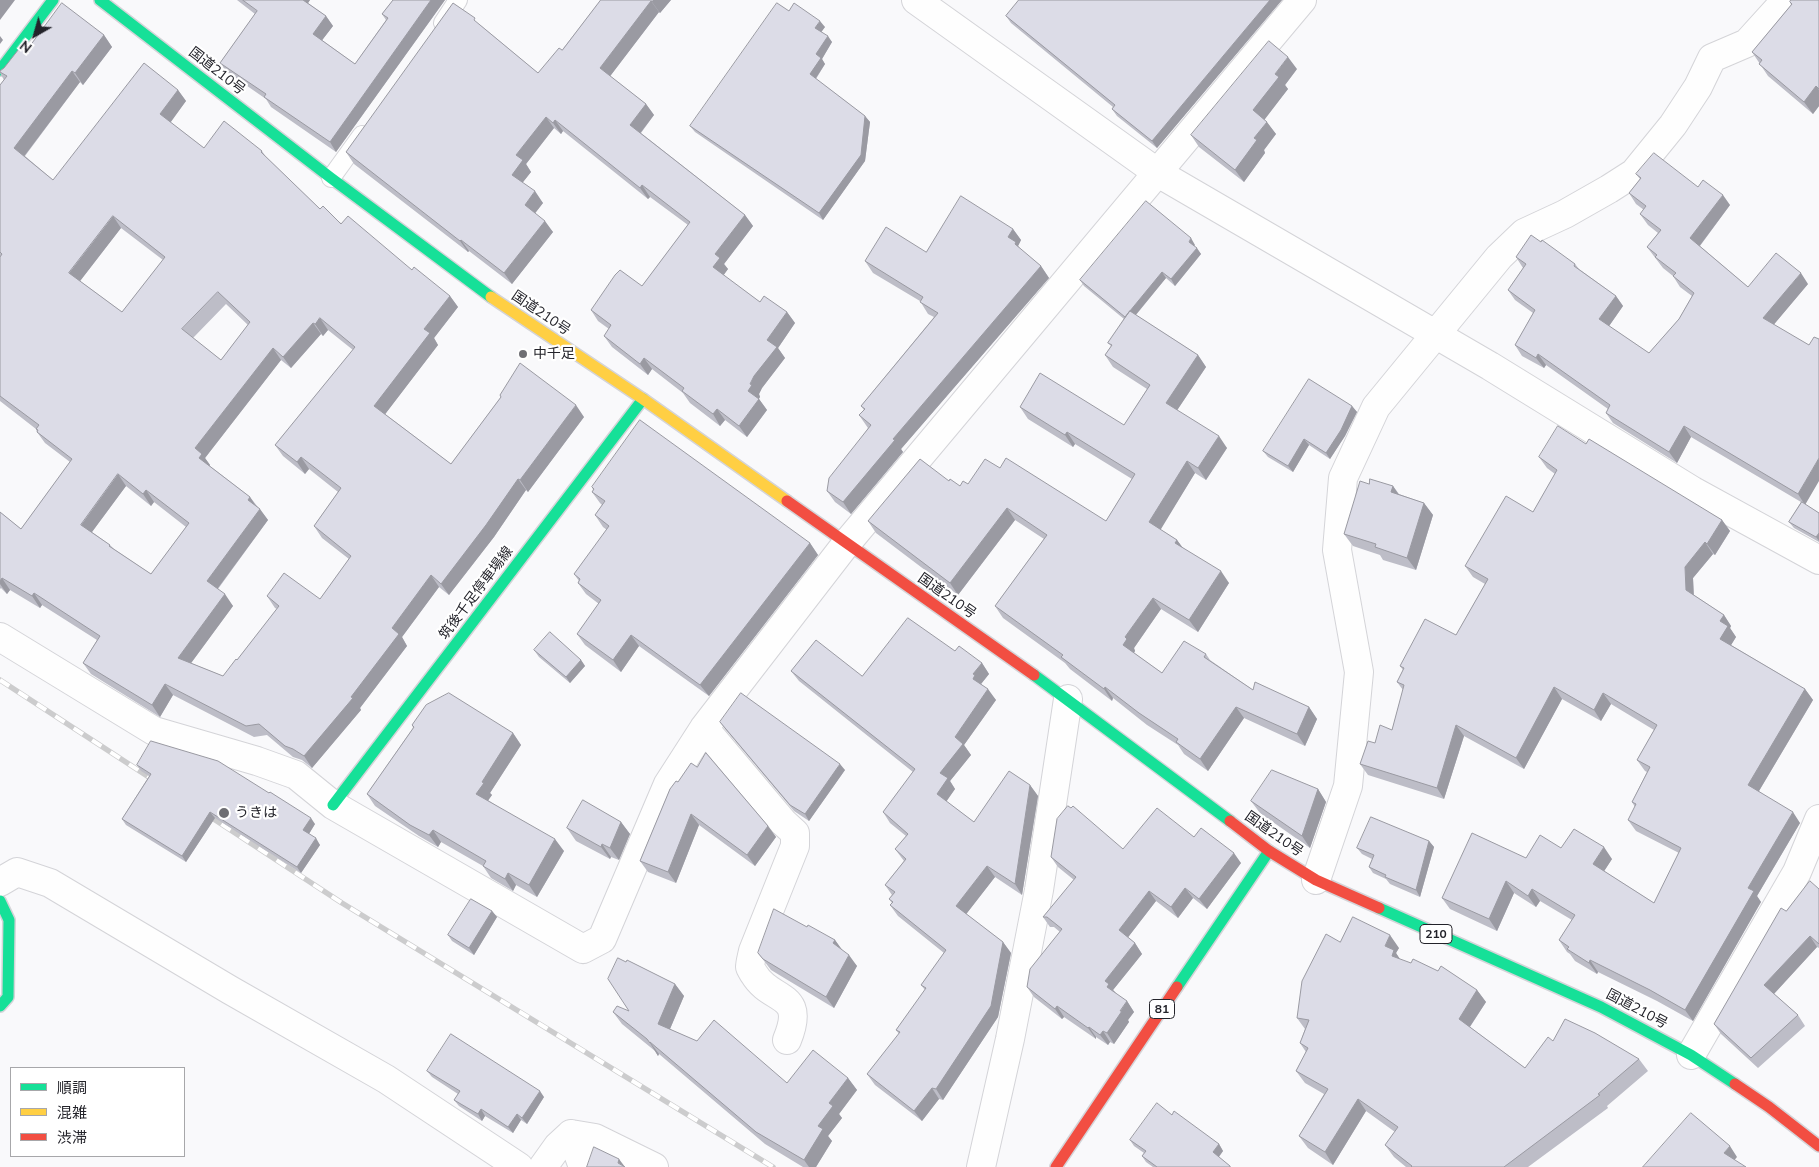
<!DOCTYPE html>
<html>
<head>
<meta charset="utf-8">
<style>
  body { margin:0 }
  #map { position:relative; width:1819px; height:1167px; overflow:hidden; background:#f9f9fb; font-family:Mulish,"Noto Sans JP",sans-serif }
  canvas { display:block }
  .legend { position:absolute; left:10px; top:1067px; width:175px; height:90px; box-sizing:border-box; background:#fff; border:1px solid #a7a7aa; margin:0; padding:6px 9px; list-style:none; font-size:15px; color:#23232a }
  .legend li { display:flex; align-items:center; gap:10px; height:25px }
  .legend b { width:25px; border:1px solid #a7a7aa }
  .north { position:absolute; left:10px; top:10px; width:50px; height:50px; -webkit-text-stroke:4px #fff; paint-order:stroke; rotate:218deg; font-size:14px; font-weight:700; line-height:20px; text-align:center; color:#23232a }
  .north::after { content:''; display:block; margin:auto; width:18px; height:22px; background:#23232a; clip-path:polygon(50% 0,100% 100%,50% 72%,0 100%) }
</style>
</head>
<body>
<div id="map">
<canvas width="1819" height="1167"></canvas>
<ul class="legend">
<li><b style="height:6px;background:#16e098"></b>順調</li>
<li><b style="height:6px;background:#ffcf43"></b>混雑</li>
<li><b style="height:6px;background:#f24e42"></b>渋滞</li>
</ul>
<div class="north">N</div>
</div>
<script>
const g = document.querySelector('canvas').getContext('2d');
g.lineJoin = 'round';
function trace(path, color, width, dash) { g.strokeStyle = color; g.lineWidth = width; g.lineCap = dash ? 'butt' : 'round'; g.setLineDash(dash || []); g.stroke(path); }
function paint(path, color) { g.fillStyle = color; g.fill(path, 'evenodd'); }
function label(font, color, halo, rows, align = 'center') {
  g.font = font + ' Mulish,"Noto Sans JP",sans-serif'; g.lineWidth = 4.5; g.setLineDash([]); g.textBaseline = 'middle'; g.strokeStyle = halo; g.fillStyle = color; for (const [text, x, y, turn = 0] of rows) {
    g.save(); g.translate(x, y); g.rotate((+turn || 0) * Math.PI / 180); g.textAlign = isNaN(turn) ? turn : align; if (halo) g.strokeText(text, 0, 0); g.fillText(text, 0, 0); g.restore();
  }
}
const lane = new Path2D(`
  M443,23L458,0
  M331,178L362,135`);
const street = new Path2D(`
  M916,0L1158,173L1490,366L1693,491L1819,560
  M0,637L154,731L257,761L296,775L333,805L583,949L602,939L668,784L704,728L846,544L1302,0
  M704,728L783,822L795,833V846L753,951C752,956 750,963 750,967C751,969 753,973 754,974C771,1003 807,991 787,1040
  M1316,880L1348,786L1359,672L1337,550L1343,478L1376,407L1499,257L1524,233L1565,214L1609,189L1634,173L1673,125L1698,87L1712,58L1747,43L1786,0
  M0,882L17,872L50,883L230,990L386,1079L519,1167
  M1691,1055L1797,872L1819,819
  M571,1134L595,1138L654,1167
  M571,1134L583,1167
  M543,1167L558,1146L571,1134
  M981,1167L1010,1039L1039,890L1068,699`);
const fast = new Path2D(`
  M100,0L331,178L491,297
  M0,70L53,0
  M1034,675L1230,821
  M333,805L643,399
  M0,901L9,920L8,997L0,1006
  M1379,908L1601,1007L1691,1055L1735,1084
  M1177,987L1269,851`);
const slow = new Path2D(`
  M491,297L643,399L787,501`);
const jam = new Path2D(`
  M787,501L1034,675
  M1230,821L1269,851L1316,880L1379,908
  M1735,1084L1769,1107L1819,1146
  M1056,1167L1177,987`);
const rail = new Path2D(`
  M0,680L161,785
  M203,812L342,903L773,1167`);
const wall = new Path2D(`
  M237,0H310L308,3L326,16L333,26L322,40L355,64L386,20L382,14L393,0H445L336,152L271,107L266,99L227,72L220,63L255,14Z
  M601,0H671L660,13L659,12L610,76L646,104L654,115L641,133L745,215L753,226L724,264L728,269L723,275L760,302L787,312L795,323L778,348L785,358L762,388L759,394L760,397L759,399L767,410L747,437L725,420L720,426L690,403L683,393L652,369L648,375L612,347L604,336L609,329L598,321L591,310L642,286L688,225L650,197L648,199L563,131L561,134L554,128L526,164L531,172L522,183L543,203L535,213L553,232L512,284L469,251L468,252L354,164L346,152L479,24L538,73L562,50Z
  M1019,0H1282L1157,148L1117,116L1112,109L1113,107L1011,23L1006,16Z
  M1819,0V106L1813,114L1768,76L1752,52L1791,5L1790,2Z
  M789,11L825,27L821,31L832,42L822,59L825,64L816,79L865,116L870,122L865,161L823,220L695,132L690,126Z
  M104,35L112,47L83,85L80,82L25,156L53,180L178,90L186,101L170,122L204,148L262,151L266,157L320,209L450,296L458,307L434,338L438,345L385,414L451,464L501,397L500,395L584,417L528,492L526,490L494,537L449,595L439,587L402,637L407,646L360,708L361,710L312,768L302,760L293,757L267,735L254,737L173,695L160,717L91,674L83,663L97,640L42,605L40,608L10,590L7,594L1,588L0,589V512L21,529L70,462L45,443L37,432L36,429L0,401V85L4,80L0,73V71L28,48ZM121,228L163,260L122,312L80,281ZM226,304L248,325L221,360L193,338ZM328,330L353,350L275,445L283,456L305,474L309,469L338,492L314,526L322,538L349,559L320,599L267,596L275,608L277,609L237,660L223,676L191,663L233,606L218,589L268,520L250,497L210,466V465L205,458L281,360L291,368L321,334L323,336ZM126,486L151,506L154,502L186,527L151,574L114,549L110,545L92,532Z
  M1297,69L1285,85L1288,89L1264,119L1276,134L1264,150L1265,153L1244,182L1199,147L1191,135Z
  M1636,174L1698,187L1730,205L1700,246L1748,287L1808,284L1774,324L1806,505L1819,513V542L1794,528L1789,522L1801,502L1691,437L1677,463L1613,423L1606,413L1608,409L1546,365L1544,368L1522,356L1515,345L1533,313L1515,300L1508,290L1523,268L1516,257L1541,242L1575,264L1579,269L1616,296L1623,306L1609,326L1649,353L1679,319L1692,296L1680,287L1673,276L1663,268L1647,247L1658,233L1648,225L1640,214L1644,210L1636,204L1629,193L1640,179Z
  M1013,229L1021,240L1018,246L1020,249L1041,266L1049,278L901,449L903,452L851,514L835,502L827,491L868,428L859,415L864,410L861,406L934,317L928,314L920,301L873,273L865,261L926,252Z
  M1195,245L1194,246L1201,254L1175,286L1166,278L1136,315L1198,355L1206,367L1177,410L1227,448L1206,480L1195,473L1160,529L1177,540L1182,547L1229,583L1198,632L1161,609L1134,648L1135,651L1134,653L1162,673L1206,654L1210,660L1253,690L1309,707L1317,719L1305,746L1244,718L1208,771L1184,754L1178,745L1147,725L1113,698L1112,701L1070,669L1065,663L1003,618L995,606L1044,539L1015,520L958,595L876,533L868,521L949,481L960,486L968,484L1000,468L1106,521L1132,479L1075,444L1073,447L1028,419L1020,407L1124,425L1147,389L1113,367L1105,355L1111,346L1108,343L1124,319L1084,286L1080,280Z
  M1352,406L1357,412L1345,436L1330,459L1309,445L1293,472L1268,457L1263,451Z
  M1586,444L1722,520L1730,531L1715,555L1713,554L1693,578L1694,595L1724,615L1731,626L1730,628L1736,637L1731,645L1805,689L1813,700L1759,791L1800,823L1757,896L1761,902L1693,1021L1657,1001L1598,972L1597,974L1575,961L1570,954L1567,952L1559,940L1572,920L1540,901L1536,907L1514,893L1497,931L1450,909L1442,898L1526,858L1561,848L1612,859L1604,871L1654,903L1679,853L1636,831L1628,820L1635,807L1632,802L1647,772L1645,771L1637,760L1654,730L1611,704L1601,721L1562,699L1524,769L1464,736L1444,799L1368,775L1360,764L1375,743L1392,730L1403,690L1397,682L1403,670L1400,666L1456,635L1485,584L1473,577L1465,566L1533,512L1555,474L1547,468L1539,457Z
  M1369,484L1393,486L1399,494L1424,503L1433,515L1416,570L1383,560L1380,555L1353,546L1344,534Z
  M592,487L810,543L818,555L709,696L639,646L621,672L585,645L577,634L599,604L586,594L578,583L579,581L574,574L607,530L603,527L595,515L602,505L600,503L592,492L593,490Z
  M534,650L581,660L585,666L570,683L539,657Z
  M955,651L982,663L989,674L981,684L996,700L964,745L971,755L950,781L955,789L946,801L974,822L1030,785L1038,796L1022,895L995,877L966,914L1003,942L1011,953L998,1017L943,1100L939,1099L922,1121L875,1085L867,1074L899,1034L896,1030L925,990L921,985L944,953L898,916L890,905L892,903L889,899L892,895L885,885L904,861L895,849L906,836L890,823L883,812L913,772L799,681L791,671L862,676Z
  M720,722L845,770L809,821L794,811L725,729Z
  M412,725L513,733L521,745L490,793L492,795L488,800L564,851L537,897L516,885L513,891L491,878L483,866L441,842L438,847L419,836L375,806L367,794L413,728Z
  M137,765L315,824L309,834L320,845L301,873L215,818L186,862L126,825L122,819L149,776L141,771Z
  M670,789L768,826L776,837L755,866L699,825L676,883L648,872L640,861Z
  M1318,789L1326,802L1310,848L1260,813L1251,801Z
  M621,822L630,834L619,860L611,857L610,859L576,841L567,828Z
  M1194,837L1241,863L1207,909L1193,898L1178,918L1156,901L1128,937L1135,943L1142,954L1113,990L1116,994L1127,1001L1134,1012L1128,1020L1129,1022L1114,1044L1110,1042L1108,1045L1096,1037V1039L1064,1017L1062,1019L1034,997L1027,987L1060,932L1054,927H1050L1043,917L1074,880L1058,867L1051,857L1123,849Z
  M1429,841L1434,847L1420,897L1390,884L1386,879L1373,873L1369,867L1372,859L1362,854L1357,848Z
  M1819,889V948L1817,947L1774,994L1798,1015L1805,1026L1758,1068L1721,1034L1714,1024L1786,911Z
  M492,911L497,917L474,955L452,941L448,935Z
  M807,927L835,940L842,950L857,966L834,1008L771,970L758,953Z
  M1340,942L1399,948L1396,953L1400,960L1477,990L1486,1002L1470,1027L1525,1068L1553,1041L1639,1059L1648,1071L1607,1106L1608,1108L1528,1167H1406L1394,1157L1385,1145L1395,1132L1366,1111L1333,1165L1308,1148L1299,1136L1324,1094L1305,1083L1296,1071L1306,1052L1300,1043L1305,1029L1297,1018Z
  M626,962L675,984L684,996L670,1029L787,1083L848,1078L857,1090L839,1114L842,1118L828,1136L832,1141L816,1167H803L765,1144L659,1054L658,1056L655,1051L622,1024L613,1012L629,1011Z
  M427,1071L544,1097L527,1124L521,1120L513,1133L485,1116L482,1121L459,1106L454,1100L458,1094L432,1077Z
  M1172,1115L1219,1144L1223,1151L1219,1157L1231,1167H1153L1146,1162L1142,1156L1144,1153L1134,1146L1130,1140Z`);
const shadedWall = new Path2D(`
  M0,0H15L0,20Z
  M301,0H310L306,6Z
  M431,0H445L336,152L330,142Z
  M654,0H671L660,13L652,2Z
  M1270,0H1282L1157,148L1152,141Z
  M651,1L659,12L608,79L600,68Z
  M326,16L333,26L320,43L313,34Z
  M820,21L825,27L820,34L815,28Z
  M104,35L112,47L83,85L75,73Z
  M0,36L3,40L0,44Z
  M828,36L832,42L822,59L825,64L814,81L810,74L816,54Z
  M1288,57L1297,69L1285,85L1288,89L1262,123L1253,110L1275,74Z
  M72,71L80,82L22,159L14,148Z
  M1816,86L1819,90V106L1813,114L1804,102Z
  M178,90L186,101L168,126L160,114Z
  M646,104L654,115L638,136L630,125Z
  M865,116L870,122L865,161L823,220L819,213Z
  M546,117L554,128L526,164L531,172L520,186L512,175L516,155Z
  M555,120L563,131L561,134L553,123Z
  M1267,122L1276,134L1264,150L1265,153L1244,182L1235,170L1254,138Z
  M642,185L650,197L648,199L640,188Z
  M535,191L543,203L533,216L525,205Z
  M1723,195L1730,205L1698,248L1690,238Z
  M745,215L753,226L724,264L728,269L721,279L713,267L715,254Z
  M113,216L121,228L77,285L69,273Z
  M545,221L553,232L512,284L504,273Z
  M1013,229L1021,240L1018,246L1024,254L1008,237Z
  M1191,238L1195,245L1193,248L1189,242Z
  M461,240L469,251L468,252L460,241Z
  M1197,248L1201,254L1175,286L1171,279Z
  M1041,266L1049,278L901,449L903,452L851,514L843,502L893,439Z
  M1162,272L1166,278L1129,323L1125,317Z
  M1801,273L1808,284L1771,328L1763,318Z
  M450,296L458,307L434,338L438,345L383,417L374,406L424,329Z
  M1616,296L1623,306L1607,329L1599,319Z
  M787,312L795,323L778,348L785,358L762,388L759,394L760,397L756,402L748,391L767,340Z
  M320,318L328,330L323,336L315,324Z
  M313,323L321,334L291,368L283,357Z
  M273,348L281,360L205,458L210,465L207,469L199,458L195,448Z
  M1538,354L1546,365L1544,368L1536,358Z
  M1198,355L1206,367L1174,415L1166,403Z
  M644,358L652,369L648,375L640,364Z
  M759,399L767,410L747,437L739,426Z
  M576,405L584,417L528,492L520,480Z
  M1352,406L1357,412L1345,436L1330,459L1326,453Z
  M717,409L725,420L720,426L713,414Z
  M1684,426L1691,437L1677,463L1669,452Z
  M1067,432L1075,444L1073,447L1065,435Z
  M1219,436L1227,448L1206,480L1198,468Z
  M1304,439L1309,445L1293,472L1288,466Z
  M301,457L309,469L305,474L297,462Z
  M1819,458V481L1805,505L1798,494Z
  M1187,461L1195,473L1158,534L1149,522Z
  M118,474L126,486L89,536L81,525Z
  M518,479L526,490L494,537L449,595L441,584Z
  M1393,486L1401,498L1391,492Z
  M146,490L154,502L151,506L143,494Z
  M250,497L258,509L248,500Z
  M1424,503L1433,515L1416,570L1407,558Z
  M1007,508L1015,520L958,595L950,583Z
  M260,509L268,520L215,592L207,581Z
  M1722,520L1730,531L1715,555L1707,544Z
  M1819,533V541L1816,537Z
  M1177,540L1186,552L1175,543Z
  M1705,542L1713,554L1693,578L1694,602L1686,590L1685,567Z
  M810,543L818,555L709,696L700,685Z
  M1221,571L1229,583L1198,632L1189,620Z
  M431,575L439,587L402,637L407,646L360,708L361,710L312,768L304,756L351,697L392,628Z
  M2,578L10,590L7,594L0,584V581Z
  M34,593L42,605L40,608L32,596Z
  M225,594L233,606L186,670L178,658Z
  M1153,598L1161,609L1134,648L1135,651L1131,657L1123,645L1125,637Z
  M1724,615L1731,626L1730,628L1736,637L1728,650L1720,639V621Z
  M631,635L639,646L621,672L613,660Z
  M581,660L585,666L570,683L566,677Z
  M982,663L989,674L981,684L983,686L973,679V674Z
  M165,684L173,695L160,717L152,705Z
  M1105,687L1113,698L1112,701L1104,689Z
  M1554,687L1562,699L1524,769L1516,758Z
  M988,689L996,700L964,745L971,755L950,781L955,789L944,805L937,794L940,773L955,737Z
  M1805,689L1813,700L1756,796L1748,785Z
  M1603,693L1611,704L1601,721L1594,710Z
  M1236,707L1244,718L1208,771L1200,759Z
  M1309,707L1317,719L1305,746L1297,734Z
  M1456,725L1464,736L1444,799L1437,788Z
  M513,733L521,745L490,793L492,795L485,805L476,794L482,782Z
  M840,764L845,770L809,821L805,814Z
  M1030,785L1038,796L1022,895L1015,884Z
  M1318,789L1326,802L1310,848L1302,836Z
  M210,812L215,818L186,862L182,856Z
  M1793,812L1800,823L1757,896L1761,902L1693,1021L1685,1010L1748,888Z
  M691,814L699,825L676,883L668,872Z
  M311,818L315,824L307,837L303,830Z
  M621,822L630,834L619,860L610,848Z
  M768,826L776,837L755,866L747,855Z
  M433,830L441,842L438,847L429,835Z
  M316,838L320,845L301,873L297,867Z
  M555,839L564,851L537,897L529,885Z
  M1429,841L1434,847L1420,897L1416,890Z
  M602,844L611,857L610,859L601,847Z
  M1604,847L1612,859L1601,876L1593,864Z
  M1234,853L1241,863L1207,909L1199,899Z
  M987,866L995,877L964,917L956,906Z
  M508,873L516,885L513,891L505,879Z
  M1506,881L1514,893L1497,931L1489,919Z
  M1185,888L1193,898L1178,918L1171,907Z
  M1532,889L1540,901L1536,907L1528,896Z
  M1149,891L1156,901L1126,940L1119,930Z
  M492,911L497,917L474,955L469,948Z
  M1390,935L1399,948L1396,953L1402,962L1401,969L1385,946Z
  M1810,936L1817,947L1772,996L1764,985Z
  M835,940L843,951L833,943Z
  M1003,942L1011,953L998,1017L943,1100L936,1089Z
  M1135,943L1142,954L1113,990L1117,994L1107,987L1105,981Z
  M849,955L857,966L834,1008L826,997Z
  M1590,960L1598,972L1597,974L1589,963Z
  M675,984L684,996L667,1036L658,1024Z
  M1477,990L1486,1002L1467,1031L1459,1019Z
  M1127,1001L1134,1012L1128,1020L1129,1022L1114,1044L1107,1033Z
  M1057,1006L1064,1017L1062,1019L1055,1009Z
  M1089,1027L1096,1037V1039L1088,1028Z
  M1103,1031L1110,1042L1108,1045L1100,1035Z
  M650,1042L659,1054L658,1056L650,1043Z
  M848,1078L857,1090L839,1114L842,1118L828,1136L832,1141L816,1167H809L804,1160L818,1126L829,1103Z
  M932,1088L939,1099L922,1121L914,1111Z
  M540,1091L544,1097L527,1124L522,1118Z
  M1358,1099L1366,1111L1333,1165L1325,1152Z
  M481,1109L485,1116L482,1121L478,1114Z
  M517,1114L521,1120L513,1133L508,1127Z
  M1219,1144L1223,1151L1217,1159L1213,1152Z
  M1730,1146L1737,1157L1732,1163L1724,1153Z
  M619,1159L625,1167L618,1163Z`);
const building = new Path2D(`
  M243,0H303L326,16L313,34L355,64L388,18L382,14L393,0H431L330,142L264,97L266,94L220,63L257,11Z
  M601,0H654L652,2L651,1L600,68L646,104L630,125L745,215L715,254L720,258L713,267L760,302L764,296L787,312L767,340L777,347L754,376L750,384L752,385L748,391L759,399L739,426L717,409L713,414L682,391L684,388L644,358L640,364L604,336L611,325L591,310L615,275L620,270L642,286L690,222L642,185L640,188L555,120L553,123L546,117L516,155L523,160L512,175L535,191L525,205L545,221L504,273L461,240L460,241L346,152L453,3L475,18L474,20L538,73L559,48L562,50Z
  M1019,0H1270L1152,141L1112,109L1115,105L1006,16Z
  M1791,0H1819V89L1816,86L1804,102L1759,64L1762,60L1752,52L1792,4L1790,2Z
  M62,3L104,35L75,73L72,71L14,148L53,180L144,63L178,90L160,114L204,148L224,121L262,151L261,152L320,209L323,206L341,224L348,216L412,270L414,267L450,296L424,329L430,333L374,406L451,464L501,397L500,395L520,363L576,405L520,480L518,479L486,525L441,584L431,575L392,628L399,634L351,697L353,698L304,756L293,749L285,746L259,724L246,726L165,684L152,705L83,663L100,636L34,593L32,596L2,578L0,581V512L21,529L72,459L37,432L38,430L36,429L39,425L0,396V257L2,254L0,252V85L7,76L0,72V71L4,68L22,45L28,48ZM113,216L165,257L122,312L69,273ZM218,292L250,322L221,360L182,329ZM320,318L355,347L275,445L297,462L301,457L341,488L314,526L351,556L320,599L284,573L267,596L279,606L237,660L236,659L223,676L178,658L225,594L207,581L260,509L248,500L250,497L199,458L202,454L195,448L273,348L283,357L313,323L315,324ZM118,474L143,494L146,490L189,523L151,574L109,546L110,545L81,525Z
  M777,3L789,11L794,3L820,21L815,28L828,36L816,54L821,58L810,74L865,116L861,155L819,213L690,126Z
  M1269,41L1288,57L1275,74L1279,77L1253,110L1267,122L1254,138L1257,140L1235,170L1191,135Z
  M1654,153L1698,187L1703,180L1723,195L1690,238L1748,287L1776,253L1801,273L1763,318L1809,345L1814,337L1819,339V458L1798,494L1684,426L1669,452L1606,413L1610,405L1538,354L1536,358L1515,345L1535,310L1508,290L1526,264L1516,257L1531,235L1541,242L1542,240L1575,264L1574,266L1616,296L1599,319L1649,353L1679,319L1694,293L1673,276L1676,273L1655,257L1657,255L1647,247L1661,230L1640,214L1646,206L1629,193L1641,178L1636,174Z
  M961,196L1013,229L1008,237L1016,242L1015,244L1041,266L893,439L895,440L843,502L827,491L829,478L871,425L859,415L865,409L861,406L938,313L920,302L923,297L865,261L886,227L926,252Z
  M1146,201L1191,238L1189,242L1197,248L1171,279L1162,272L1125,317L1080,280Z
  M1130,311L1198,355L1166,403L1219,436L1198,468L1187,461L1149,522L1177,540L1175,543L1221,571L1189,620L1153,598L1125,637L1127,639L1123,645L1162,673L1184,641L1206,654L1204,657L1253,690L1255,682L1309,707L1297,734L1236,707L1200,759L1176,742L1178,739L1139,713L1105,687L1104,689L1061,657L1063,655L995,606L1047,535L1007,508L950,583L868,521L920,459L949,481L950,479L960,486L963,481L968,484L985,459L1000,468L1006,458L1106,521L1135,474L1067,432L1065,435L1020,407L1040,373L1124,425L1150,385L1105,355L1112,345L1108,343Z
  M1309,379L1352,406L1341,430L1326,453L1304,439L1288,466L1263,451Z
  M640,420L810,543L700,685L631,635L613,660L577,634L601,600L578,583L580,579L574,574L609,526L595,515L605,501L592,492L594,489L592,487Z
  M1558,426L1586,444L1589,439L1722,520L1707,544L1705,542L1685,567L1686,590L1724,615L1720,621L1728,626L1720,639L1805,689L1748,785L1793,812L1748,888L1754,891L1685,1010L1650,990L1590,960L1589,963L1567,949L1569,947L1559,940L1575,915L1532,889L1528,896L1506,881L1489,919L1442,898L1472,833L1526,858L1540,835L1561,848L1574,829L1604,847L1593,864L1654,903L1681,848L1628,820L1636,804L1632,802L1650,767L1637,760L1657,725L1603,693L1594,710L1554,687L1516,758L1456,725L1437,788L1360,764L1368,741L1375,743L1380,725L1392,730L1404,685L1397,682L1404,668L1400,666L1425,619L1456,635L1488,579L1465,566L1506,496L1533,512L1557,470L1539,457Z
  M1370,479L1393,486L1391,492L1424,503L1407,558L1375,547L1376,544L1344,534L1360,481L1369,484Z
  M1802,502L1819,513V533L1816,537L1789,522Z
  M908,618L955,651L959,646L982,663L973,674L975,675L973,679L988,689L955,737L963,744L940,773L948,778L937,794L974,822L1009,771L1030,785L1015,884L987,866L956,906L1003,942L991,1006L936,1089L932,1088L914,1111L867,1074L900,1032L896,1030L926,988L921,985L946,950L890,905L893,902L889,899L895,892L885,885L906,859L895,849L908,834L883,812L915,769L791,671L816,640L862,676Z
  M550,632L581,660L566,677L534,650Z
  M449,693L513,733L482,782L484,783L476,794L555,839L529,885L508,873L505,879L483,866L486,861L433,830L429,835L410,825L367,794L414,727L412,725L426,705Z
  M741,693L840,764L805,814L790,805L720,722Z
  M151,741L218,761L269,793L270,792L311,818L303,830L316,838L297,867L210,812L182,856L122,819L151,774L137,765Z
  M706,753L768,826L747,855L691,814L668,872L640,861L670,789L676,781L678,782L691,763L697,767Z
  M1272,770L1318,789L1302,836L1251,801Z
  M583,800L621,822L610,848L602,844L601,847L567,828Z
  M1068,806L1071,808L1073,806L1123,849L1157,808L1194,837L1201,828L1234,853L1199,899L1185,888L1171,907L1149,891L1119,930L1135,943L1105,981L1109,984L1107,987L1127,1001L1120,1011H1122L1107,1033L1103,1031L1100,1035L1089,1027L1088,1028L1057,1006L1055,1009L1027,987L1030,969L1062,929L1047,917H1043L1076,877L1051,857L1057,819Z
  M1371,817L1429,841L1416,890L1385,877L1386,875L1369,867L1374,855L1357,848Z
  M1810,881L1819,889V944L1810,936L1764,985L1798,1015L1751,1058L1714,1024L1781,908L1786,911Z
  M471,899L492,911L469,948L448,935Z
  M774,909L807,927L808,925L835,940L833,943L849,955L826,997L763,959L758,953Z
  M1353,917L1390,935L1385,946L1394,950L1392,956L1411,963L1413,959L1438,971L1441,966L1477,990L1459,1019L1525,1068L1548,1037L1553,1041L1565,1019L1595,1033L1639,1059L1598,1094L1600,1095L1504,1167H1411L1412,1166L1385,1145L1398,1127L1358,1099L1325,1152L1299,1136L1328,1089L1296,1071L1308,1048L1300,1043L1309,1020L1297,1018L1302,981L1326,934L1340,942Z
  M618,958L626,962L627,960L675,984L658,1024L697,1041L714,1020L787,1083L813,1050L848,1078L829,1103L833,1106L818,1126L823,1129L804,1160L756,1132L650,1042V1043L647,1039L613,1012L617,1006L629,1011L608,979Z
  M451,1034L540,1091L522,1118L517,1114L508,1127L481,1109L478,1114L454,1100L460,1091L427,1071Z
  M1157,1103L1172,1115L1174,1111L1219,1144L1213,1152L1230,1166V1167H1157L1142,1156L1146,1151L1130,1140Z
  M1691,1113L1730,1146L1724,1153L1746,1167H1643Z
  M594,1147L619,1159L618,1163L625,1167H587Z`);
const markers = [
  [523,354,5,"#6e6e73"],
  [224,813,6,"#6e6e73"]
];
const shields = [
  [1436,934,32],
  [1162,1009,25]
];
const shieldNames = [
  ["210",1436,934],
  ["81",1162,1009]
];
const streetNames = [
  ["国道210号",217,71,38],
  ["国道210号",541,313,34],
  ["筑後千足停車場線",476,593,-53],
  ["国道210号",947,596,35],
  ["国道210号",1274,834,35],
  ["国道210号",1637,1009,28]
];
const poiNames = [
  ["中千足",533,354],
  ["うきは",235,813]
];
trace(lane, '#d4d4d8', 20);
trace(street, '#d4d4d8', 30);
trace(fast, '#d4d4d8', 14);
trace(slow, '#d4d4d8', 14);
trace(jam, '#d4d4d8', 14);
trace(lane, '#fefefe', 18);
trace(street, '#fefefe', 28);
trace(fast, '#16e098', 11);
trace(slow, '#ffcf43', 11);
trace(jam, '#f24e42', 11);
trace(rail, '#cccccd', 5.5);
trace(rail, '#fff', 4, [11]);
paint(wall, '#bdbdc7');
paint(shadedWall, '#9a9aa2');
paint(building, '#dcdce7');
trace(building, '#9a9aa2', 1);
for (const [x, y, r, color] of markers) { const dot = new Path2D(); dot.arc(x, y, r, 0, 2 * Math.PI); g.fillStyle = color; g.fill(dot); trace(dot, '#fff', 2); }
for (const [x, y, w] of shields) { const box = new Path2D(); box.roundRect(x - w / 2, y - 9.5, w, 19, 4); g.fillStyle = '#fff'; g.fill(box); trace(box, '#23232a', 1); }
label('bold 12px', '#23232a', null, shieldNames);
label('14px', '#23232a', '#fff', streetNames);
label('14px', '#23232a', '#fff', poiNames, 'left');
</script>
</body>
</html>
